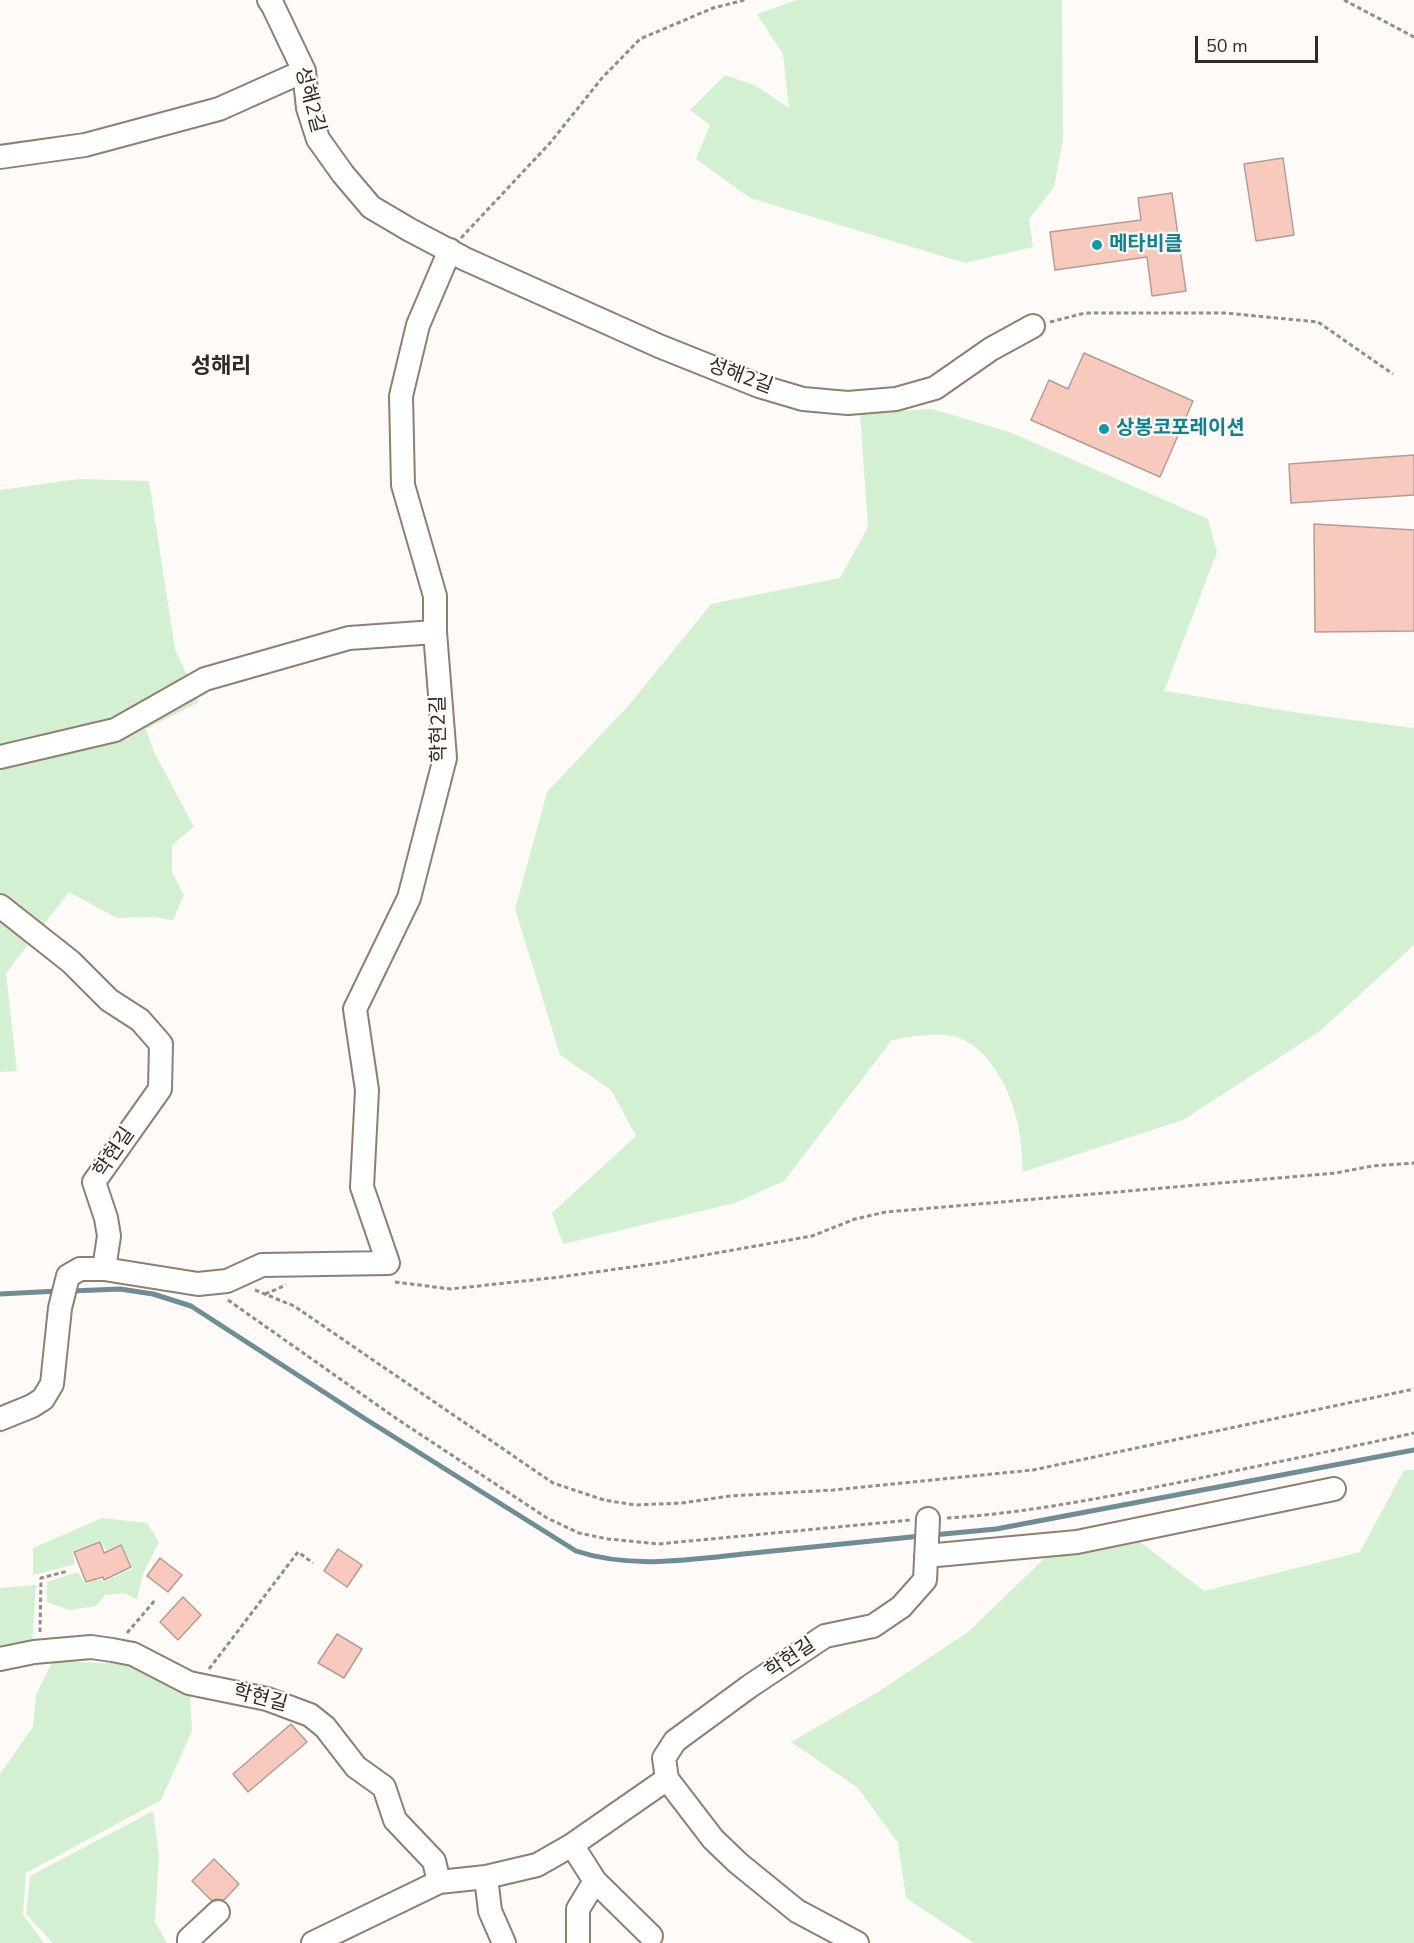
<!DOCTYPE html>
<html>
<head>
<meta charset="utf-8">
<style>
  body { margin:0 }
  #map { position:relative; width:1414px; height:1943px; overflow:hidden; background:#fefaf7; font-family:"Nunito Sans",sans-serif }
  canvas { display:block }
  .scale { position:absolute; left:1195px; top:36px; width:123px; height:27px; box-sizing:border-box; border:3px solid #322b25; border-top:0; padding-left:8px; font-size:18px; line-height:21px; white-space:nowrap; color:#322b25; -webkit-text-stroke:4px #fefaf7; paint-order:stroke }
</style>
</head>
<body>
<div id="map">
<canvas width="1414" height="1943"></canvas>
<div class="scale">50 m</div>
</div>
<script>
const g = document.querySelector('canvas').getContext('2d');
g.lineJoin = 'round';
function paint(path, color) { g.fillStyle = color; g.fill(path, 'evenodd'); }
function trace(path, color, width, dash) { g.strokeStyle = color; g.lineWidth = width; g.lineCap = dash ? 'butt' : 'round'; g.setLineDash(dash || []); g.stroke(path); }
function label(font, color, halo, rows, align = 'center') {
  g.font = font + ' "Nunito Sans","Noto Sans KR",sans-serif'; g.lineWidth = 4.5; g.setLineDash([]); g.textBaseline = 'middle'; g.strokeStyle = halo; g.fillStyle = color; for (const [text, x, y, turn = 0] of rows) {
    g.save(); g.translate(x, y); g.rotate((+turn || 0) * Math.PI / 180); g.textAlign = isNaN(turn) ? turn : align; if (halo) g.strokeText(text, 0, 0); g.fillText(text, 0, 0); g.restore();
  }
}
const green = new Path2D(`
  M797,0H1062L1063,140L1054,187L1029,219L1033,247L965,263L750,198L696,159L710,125L690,110L725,75L756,86L789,108L783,54L757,14Z
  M933,409L1012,433L1208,519L1217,552L1164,691L1306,714L1414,728V945L1320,1031L1183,1120L1023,1172C1022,1156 1021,1141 1018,1125C1012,1093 988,1043 952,1036C932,1033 912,1036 892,1040L784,1181L735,1203L563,1244L552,1213L636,1136L611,1090L560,1055L515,909L547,792L629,705L711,604L840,578L868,527L860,413Z
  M78,479L149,481L175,649L199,702L146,729L154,752L194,827L172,845V872L184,895L173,920L154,917L117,918L69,892L6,973L17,1071L0,1072V490Z
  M1404,1470H1414V1943H974L906,1898L898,1843L858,1788L791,1742L878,1692L968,1632L1055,1548L1136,1539L1204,1591L1360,1552Z
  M102,1518L147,1523L159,1542L143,1574L137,1599L124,1593L105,1595L96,1606L69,1610L47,1602V1582L78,1572L85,1584L101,1579L104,1582L133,1568L121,1544L106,1550L101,1541L72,1551L75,1564L33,1575V1548Z
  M36,1585L32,1645L0,1653V1588Z
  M53,1661L128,1664L190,1694L192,1731L161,1800L26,1873L23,1915L44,1943H0V1774L33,1727L36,1695Z
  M153,1811L159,1855L155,1922L167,1943H53L26,1914L30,1876Z`);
const stream = new Path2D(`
  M71,1291L120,1289L153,1294L191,1306L367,1420L576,1551C633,1570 695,1559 753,1553C809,1547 865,1542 921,1536
  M0,1294L58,1291
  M933,1535L996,1529L1414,1450`);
const building = new Path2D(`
  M1283,158L1294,235L1256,241L1244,164Z
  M1172,193L1186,291L1152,296L1147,257L1055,270L1050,232L1141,220L1138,198Z
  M1084,353L1193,401L1160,477L1031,420L1049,380L1068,389Z
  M1414,455V495L1291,503L1289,464Z
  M1314,524L1414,530V631L1315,632Z
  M100,1542L104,1553L121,1545L131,1567L104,1580L103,1577L86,1582L74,1552Z
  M338,1549L362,1565L347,1587L324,1571Z
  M160,1558L182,1575L168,1592L147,1576Z
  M183,1597L201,1615L178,1640L160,1622Z
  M337,1634L362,1649L344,1678L318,1663Z
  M291,1724L307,1742L248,1792L233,1774Z
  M214,1859L239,1884L224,1900L216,1899L212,1901L192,1881Z`);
const path = new Path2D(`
  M1344,0L1414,37
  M461,238L550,143L602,78L640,39L713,8L745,0
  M1050,322L1085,313H1225L1318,322L1393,374
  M395,1282L451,1289L560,1277L660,1263L812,1236L855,1219L886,1212L1336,1173L1372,1166L1414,1163
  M255,1290L294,1306L553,1483L604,1500L635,1505L682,1503L730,1496L833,1490L1033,1470L1414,1389
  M265,1294L286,1285
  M228,1300L397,1419L547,1518L579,1533L608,1539L658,1544L911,1520
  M947,1518C1028,1513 1107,1497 1186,1481C1262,1465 1338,1450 1414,1433
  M40,1632L41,1578L68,1571
  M127,1633L156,1599
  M209,1669L298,1552L313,1563`);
const minor = new Path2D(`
  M269,0L273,6L304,71L308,108L318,139L343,174L371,207L410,230L465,259L659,346L759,386L803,399L848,403L896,399L935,388L991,349L1033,326
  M0,157L85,145L219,109L304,71
  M0,757L115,730L205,679L349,638L435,632
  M0,906L71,962L109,1000L140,1020L161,1044L160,1089L94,1182L106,1218L109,1236L104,1269H80L68,1276L60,1308L52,1384L43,1399L32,1406L0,1419
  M104,1269L198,1284L227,1281L262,1265L388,1263L362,1187L367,1090L355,1009L409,898L445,758L435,632V596L403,485L401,396L418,325L450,250
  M926,1556L1077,1542L1334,1489
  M0,1659L34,1652L91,1647L112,1650L133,1654L189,1683L267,1699L310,1715L325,1727L356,1767L384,1787L395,1820L434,1861L439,1882
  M667,1779L713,1839L738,1863L797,1911L857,1943
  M572,1845L595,1881L651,1936
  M486,1877L490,1911L504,1943
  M189,1943V1939L218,1912
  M313,1943L439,1882L486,1877L537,1865L572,1845L667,1779L664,1758L675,1741L750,1686L825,1636L873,1626L901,1607L925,1580L928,1519
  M578,1943V1909L595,1881`);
const markers = [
  [1097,245,6,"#0f9aa8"],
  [1104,429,6,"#0f9aa8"]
];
const streetNames = [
  ["성해2길",309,100,75],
  ["성해2길",740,377,20],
  ["학현2길",440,729,-91],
  ["학현길",115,1153,-56],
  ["학현길",791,1659,-34],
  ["학현길",260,1699,15]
];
const cultureNames = [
  ["메타비클",1109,245],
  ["상봉코포레이션",1116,429]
];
const quarterNames = [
  ["성해리",221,368]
];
paint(green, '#d3f1d2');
trace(stream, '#6e8d95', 5);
paint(building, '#f8cabe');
trace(building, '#b49c95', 1.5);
trace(minor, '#907e6f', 26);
trace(path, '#928d88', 3, [4.5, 3]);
trace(minor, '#fff', 22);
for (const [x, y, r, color] of markers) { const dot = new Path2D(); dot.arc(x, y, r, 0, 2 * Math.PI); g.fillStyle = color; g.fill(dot); trace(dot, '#fefaf7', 2); }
label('20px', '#322b25', '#fefaf7', streetNames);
label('bold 20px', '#0d838f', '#fefaf7', cultureNames, 'left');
label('bold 22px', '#322b25', '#fefaf7', quarterNames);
</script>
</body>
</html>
